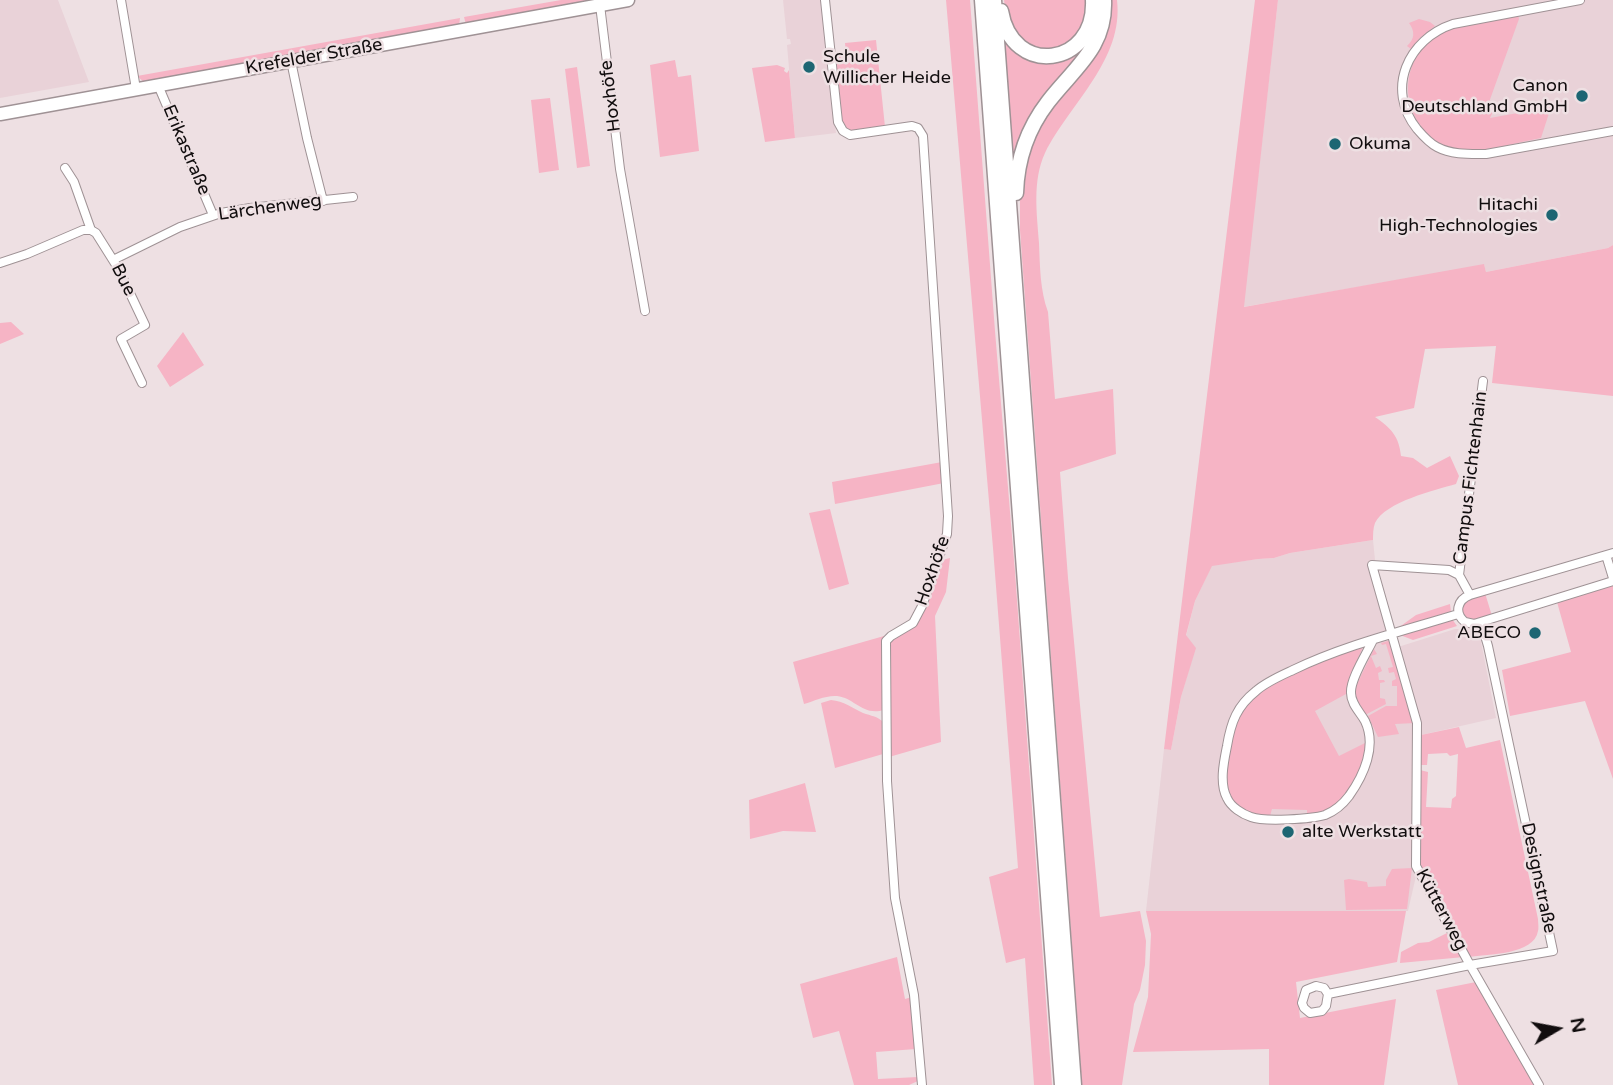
<!DOCTYPE html>
<html>
<head>
<meta charset="utf-8">
<style>
  body { margin:0 }
  #map { position:relative; width:1613px; height:1085px; overflow:hidden; background:#eee0e3; font-family:"Varela Round",sans-serif }
  canvas { display:block }
  .north { position:absolute; left:1522px; top:994px; width:70px; height:70px; -webkit-text-stroke:5px #eee0e3; paint-order:stroke; rotate:80deg; font-size:19px; font-weight:700; line-height:28px; text-align:center; color:#110d0e }
  .north::after { content:''; display:block; margin:auto; width:24px; height:32px; background:#110d0e; clip-path:polygon(50% 0,100% 100%,50% 72%,0 100%) }
</style>
</head>
<body>
<div id="map">
<canvas width="1613" height="1085"></canvas>
<div class="north">N</div>
</div>
<script>
const g = document.querySelector('canvas').getContext('2d');
g.lineJoin = 'round';
function paint(path, color) { g.fillStyle = color; g.fill(path, 'evenodd'); }
function trace(path, color, width, dash) { g.strokeStyle = color; g.lineWidth = width; g.lineCap = dash ? 'butt' : 'round'; g.setLineDash(dash || []); g.stroke(path); }
function label(font, color, halo, rows, align = 'center') {
  g.font = font + ' "Varela Round",sans-serif'; g.lineWidth = 5; g.setLineDash([]); g.textBaseline = 'middle'; g.strokeStyle = halo; g.fillStyle = color; for (const [text, x, y, turn = 0] of rows) {
    g.save(); g.translate(x, y); g.rotate((+turn || 0) * Math.PI / 180); g.textAlign = isNaN(turn) ? turn : align; if (halo) g.strokeText(text, 0, 0); g.fillText(text, 0, 0); g.restore();
  }
}
const built = new Path2D(`
  M0,0H58L89,82L0,98Z
  M783,0H822L836,133L795,138L787,45L791,44L790,39H787Z
  M1278,0H1613V245L1608,248L1486,272L1484,265L1243,307Z
  M1373,540L1376,570L1396,641L1420,761L1419,863L1408,911L1304,912L1146,911L1164,749L1171,750L1181,697L1195,648L1186,636L1195,601L1212,565L1258,559L1274,558L1290,553Z
  M1455,629H1461L1471,632L1476,631L1477,638L1480,637L1496,718L1421,735V724L1398,647Z`);
const green = new Path2D(`
  M561,0H606L466,25L464,17Z
  M946,0H970L995,331L1015,572L1052,1085H1034L1025,958L1006,963L989,877L1018,868L993,548Z
  M1004,0H1089L1082,32L1063,48L1037,50L1017,37L1006,15Z
  M1109,0H1117C1124,60 1070,103 1045,153C1032,181 1037,214 1039,243C1040,267 1040,290 1048,312L1055,399L1113,389L1116,454L1060,472L1068,578L1100,917L1140,911L1146,941L1145,965L1140,990L1134,1004L1122,1085H1082L1020,230V190L1025,160L1043,117L1084,69Z
  M1255,0H1278L1244,307L1484,264L1486,272L1608,248L1613,245V396L1492,383L1496,346L1425,349L1414,408L1375,417C1391,428 1399,436 1401,456L1413,458L1427,468L1450,456L1459,476L1456,484C1435,490 1385,502 1375,523C1373,528 1373,535 1373,540L1290,553L1274,558L1258,559L1212,566L1195,601L1186,635L1196,648L1181,697L1171,750L1164,749Z
  M1518,15L1519,19L1488,105L1495,107L1490,118L1551,107L1541,138C1513,143 1480,155 1451,148C1440,145 1432,139 1424,130C1398,101 1404,54 1440,34C1459,23 1496,20 1518,15Z
  M460,18L459,26L145,83L137,76Z
  M1098,19L1073,70L1014,171L1004,32L1047,58Z
  M1419,19L1430,22L1435,26L1420,38L1411,49L1407,46C1415,39 1415,31 1409,23Z
  M876,40L885,127L850,131L844,128L840,120L834,57L846,56L845,43Z
  M675,60L678,77L691,75L699,151L660,157L650,65Z
  M777,65L785,68L784,71L787,73L789,70L795,138L765,142L752,68Z
  M577,67L590,166L577,168L565,69Z
  M550,98L559,170L539,173L531,100Z
  M11,322L24,334L0,344V323Z
  M183,332L204,365L170,387L157,366Z
  M942,462L944,483L835,504L832,482Z
  M830,509L849,584L829,590L809,513Z
  M950,558L946,592L935,616L941,742L889,757L890,640L917,625L930,596L942,560Z
  M1613,585V779L1585,701L1510,716L1502,670L1571,652L1557,602Z
  M1485,593L1492,616C1481,618 1472,623 1463,615L1462,606L1467,600Z
  M1450,604L1451,612L1446,615L1398,628L1416,615Z
  M1452,619L1457,626L1413,640L1400,635Z
  M884,636V710C862,716 855,698 837,696C826,695 814,701 804,704L793,662Z
  M1391,640L1415,723L1395,724L1399,734L1378,737L1368,716L1386,706H1397V686H1392V681L1396,679L1394,672L1389,673L1388,668L1393,667L1386,644L1382,645L1381,643Z
  M1361,645L1363,647L1350,676L1346,694L1315,711L1339,756L1367,742C1364,764 1352,800 1329,811C1323,814 1313,814 1307,815V810L1272,809L1270,816C1265,816 1259,816 1254,815C1220,806 1225,768 1231,742C1235,729 1237,714 1247,703C1269,679 1330,658 1361,645Z
  M1374,649L1377,654L1371,656L1376,668L1380,666L1382,671L1378,673L1379,680H1384L1385,682L1380,683V698L1385,699L1386,704L1365,715L1356,697L1355,688Z
  M831,700C844,701 852,708 863,713C871,716 878,716 884,723L883,754L835,768L821,703Z
  M1459,727L1466,748L1500,740L1538,919C1538,921 1539,929 1538,931C1534,955 1488,954 1469,957L1419,863L1420,770L1428,772L1426,807L1451,808L1452,799L1456,796L1458,754L1450,756L1447,753L1428,754L1427,765H1419L1421,735Z
  M805,783L816,832L783,831L750,839L749,800Z
  M1412,868L1407,909L1346,910L1344,880L1349,879L1367,882L1368,887L1386,886V880L1392,869Z
  M1146,911H1406L1397,962L1296,982L1300,1018L1396,999L1384,1085H1269V1049L1133,1052L1148,997L1151,934Z
  M1449,932L1464,957L1400,963L1401,952L1418,943L1429,942Z
  M897,957L905,999L912,997L916,1049L876,1052L878,1079L918,1077V1081L909,1085H854L839,1031L813,1038L800,984Z
  M1476,982L1537,1085H1458L1436,990Z`);
const minor = new Path2D(`
  M121,0L136,89
  M825,0L838,122L843,131L850,135L912,126L918,128L923,136L948,516L947,534L922,606L913,623L891,636L886,641L887,781L895,898L914,995L922,1085
  M1580,0L1453,24C1408,39 1385,89 1417,129C1423,136 1429,143 1437,147C1452,155 1470,154 1486,154L1613,131
  M600,5L620,169L645,311
  M291,61L307,138L323,201
  M158,85L213,215
  M65,168L74,182L91,230L96,233L118,268L145,325L121,339L142,383
  M113,260L180,227L221,213L250,208L353,197
  M0,263L27,254L83,230H91
  M1613,553L1470,595C1457,600 1454,613 1465,622L1474,624L1613,581
  M1606,555L1613,578
  M1459,575L1449,570L1372,565L1417,723L1416,866L1470,965L1539,1085
  M1470,595L1459,575L1483,381
  M1373,640C1367,653 1350,679 1351,693C1351,704 1360,712 1365,721C1377,746 1364,775 1349,796C1343,804 1335,811 1325,815C1312,819 1264,822 1251,817C1242,814 1231,807 1227,798C1219,783 1224,761 1227,746C1231,722 1237,706 1256,691C1266,682 1280,676 1293,670C1345,645 1403,631 1458,614
  M1328,994L1326,1006L1322,1011L1310,1013L1304,1008L1302,1003L1306,990L1316,986L1324,988L1328,994L1470,965L1553,951L1488,646L1481,622`);
const secondary = new Path2D(`
  M0,114L628,0`);
const motorway = new Path2D(`
  M982,0L1062,1085
  M994,0L1074,1085
  M1001,11C1012,78 1096,67 1093,0
  M1016,193C1017,160 1028,128 1048,102C1074,68 1106,48 1104,0`);
const markers = [
  [809,67,7,"#1d6673"],
  [1582,96,7,"#1d6673"],
  [1335,144,7,"#1d6673"],
  [1552,215,7,"#1d6673"],
  [1535,633,7,"#1d6673"],
  [1288,832,7,"#1d6673"]
];
const streetNames = [
  ["Krefelder Straße",314,57,-10],
  ["Hoxhöfe",611,96,-97],
  ["Erikastraße",186,150,67],
  ["Lärchenweg",270,208,-8],
  ["Bue",123,280,63],
  ["Campus Fichtenhain",1471,478,-83],
  ["Hoxhöfe",933,571,-71],
  ["Designstraße",1538,878,78],
  ["Kütterweg",1441,910,62]
];
const poiNames = [
  ["Schule",823,57],
  ["Willicher Heide",823,78],
  ["Canon",1568,86,"right"],
  ["Deutschland GmbH",1568,107,"right"],
  ["Okuma",1349,144],
  ["Hitachi",1538,205,"right"],
  ["High-Technologies",1538,226,"right"],
  ["ABECO",1521,633,"right"],
  ["alte Werkstatt",1302,832]
];
paint(built, '#e9d2d8');
paint(green, '#f6b4c5');
trace(minor, '#9f9295', 10);
trace(secondary, '#9f9295', 15);
trace(motorway, '#9f9295', 17);
trace(minor, '#fff', 8);
trace(secondary, '#fff', 12);
trace(motorway, '#fff', 14);
for (const [x, y, r, color] of markers) { const dot = new Path2D(); dot.arc(x, y, r, 0, 2 * Math.PI); g.fillStyle = color; g.fill(dot); trace(dot, '#eee0e3', 2.5); }
label('18px', '#110d0e', '#eee0e3', streetNames);
label('18px', '#110d0e', '#eee0e3', poiNames, 'left');
</script>
</body>
</html>
